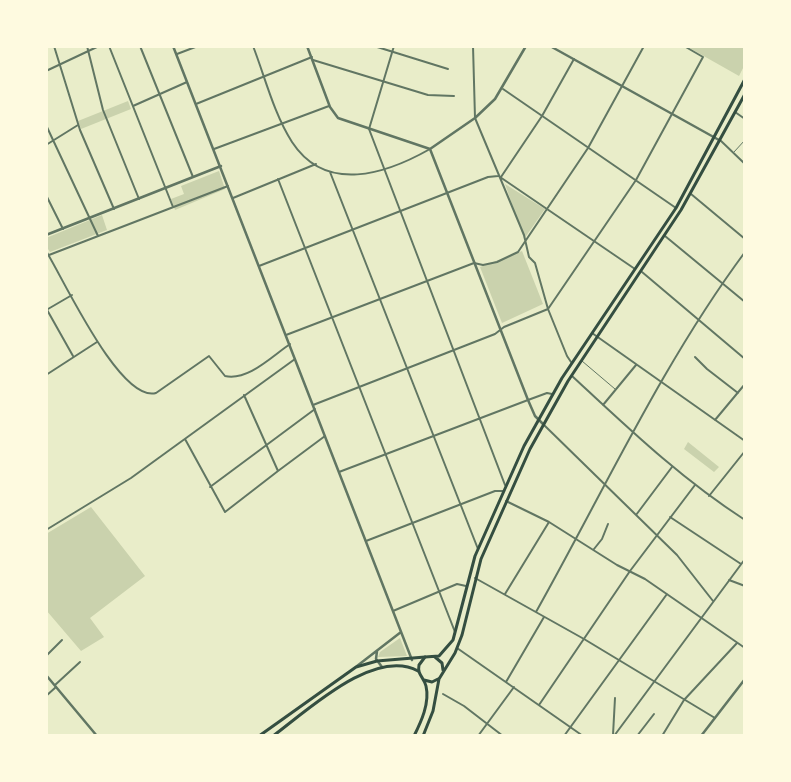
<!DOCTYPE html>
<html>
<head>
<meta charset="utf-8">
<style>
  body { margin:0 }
  #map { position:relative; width:791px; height:782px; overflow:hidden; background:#e9edc9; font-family:"Fira Sans",sans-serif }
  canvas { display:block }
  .frame { position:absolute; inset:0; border:48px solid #fefae0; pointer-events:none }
</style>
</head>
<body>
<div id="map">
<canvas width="791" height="782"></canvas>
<div class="frame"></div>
</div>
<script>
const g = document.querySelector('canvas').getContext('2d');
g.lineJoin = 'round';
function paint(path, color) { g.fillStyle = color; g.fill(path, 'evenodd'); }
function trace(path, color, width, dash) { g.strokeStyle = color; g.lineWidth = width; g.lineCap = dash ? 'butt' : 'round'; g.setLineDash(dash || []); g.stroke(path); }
const green = new Path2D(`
  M686,46H745V64L739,76Z
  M128,101L131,109L81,129L78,121Z
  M219,171L225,189L175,210L171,199L184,194L181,186Z
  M505,184L545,209L524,239Z
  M102,215L107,230L50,252L46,246V238Z
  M522,251L543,304L502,323L480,267Z
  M688,442L719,467L714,472L684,449Z
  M91,507L145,576L90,618L104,637L81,651L46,610V534Z
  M400,638L407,656L378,657L380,652Z`);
const service = new Path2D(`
  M734,152L745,140`);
const pedestrian = new Path2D(`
  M582,361L615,389`);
const minor = new Path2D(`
  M54,46L80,130L114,209
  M87,46L103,110L139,199
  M109,46L173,207
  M140,46L193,177
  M253,46C265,77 274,114 292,142C326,194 386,174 430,149
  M374,46L448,69
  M394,46L369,129L505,485
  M473,46L475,118L524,235L529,257L535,263L548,309L567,356L571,362
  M177,54L198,46
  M313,60L428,95L454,96
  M46,71L99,46
  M503,89L676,208
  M196,104L312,57
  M133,106L187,82
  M735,112L745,119
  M46,125L98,236
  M720,140L745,164
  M46,145L78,125
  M214,149L329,106
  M330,172L478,549
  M500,177L635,269
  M501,177L542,116L574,59
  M278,179L455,632
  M691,194L745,239
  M46,195L63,229
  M233,198L316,164
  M665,236L745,302
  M46,251C63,278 120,403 156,393L209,356L225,376C248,381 271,357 290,344
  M49,255L228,186
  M259,266L488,177L498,176
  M642,272L745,359
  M46,308L73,356
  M48,309L72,295
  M592,333L745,441
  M286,335L474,263L483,265L497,262L518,252L588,148L644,46
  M695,357L707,369L738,393
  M46,375L97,342
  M572,376C627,427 681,479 745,520
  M244,395L278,471L325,436
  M313,405L495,334L504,327L548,309L636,180L703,57L684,46
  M603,405L636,365
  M715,420L745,384
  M544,425L677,555L713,601
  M185,439L225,512L278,471
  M339,472L528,400L547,393L552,394
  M210,487L315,409
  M709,496L745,451
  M506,501L549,522L617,565L645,579L745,648
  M636,515L672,467
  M670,517L741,564
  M46,530L131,478L295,359
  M366,541L495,491H503
  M594,549L602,539L608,524
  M475,578L584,639L715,718
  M729,580L745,586
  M505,594L549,522
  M393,611L457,584L466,586
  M536,612C604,491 662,364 745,252
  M457,648L583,736
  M46,656L62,640
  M506,682L544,617
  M55,685L80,662
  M443,694L464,706L503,736
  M46,696L56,687
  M539,705L630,571L695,485
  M613,735L615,698
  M478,736L514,687
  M564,736L667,594
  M614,736L745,559
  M637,736L654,714
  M662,736L684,700L737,643`);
const tertiary = new Path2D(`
  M173,46L412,660
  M307,46L330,107L338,118L430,149
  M550,46L719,140
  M430,149L528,400L535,416L543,424
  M430,149L475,118L495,99L526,46
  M46,235L221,166
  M377,651L376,659L382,667
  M357,666L401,632
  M46,675L97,736
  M701,736L745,679`);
const secondary = new Path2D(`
  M259,736L356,667L377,661L425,657
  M273,736C307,711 374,647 418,671`);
const primary = new Path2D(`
  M435,657L442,663L443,670
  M424,680L432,682L438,679
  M414,736C421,722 430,703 426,686C424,677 417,675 419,665L425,657L439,656L453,640L475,556L524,446L562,378L676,208L745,79
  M423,736L433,711L439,679L455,653L462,635L481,559L530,449L568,381L681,210L745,94`);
paint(green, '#cad2ad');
trace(service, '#617663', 1);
trace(pedestrian, '#617663', 1);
trace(minor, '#617663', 2);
trace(tertiary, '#617663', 2.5);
trace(secondary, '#344e41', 3);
trace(primary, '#344e41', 3);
</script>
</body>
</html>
